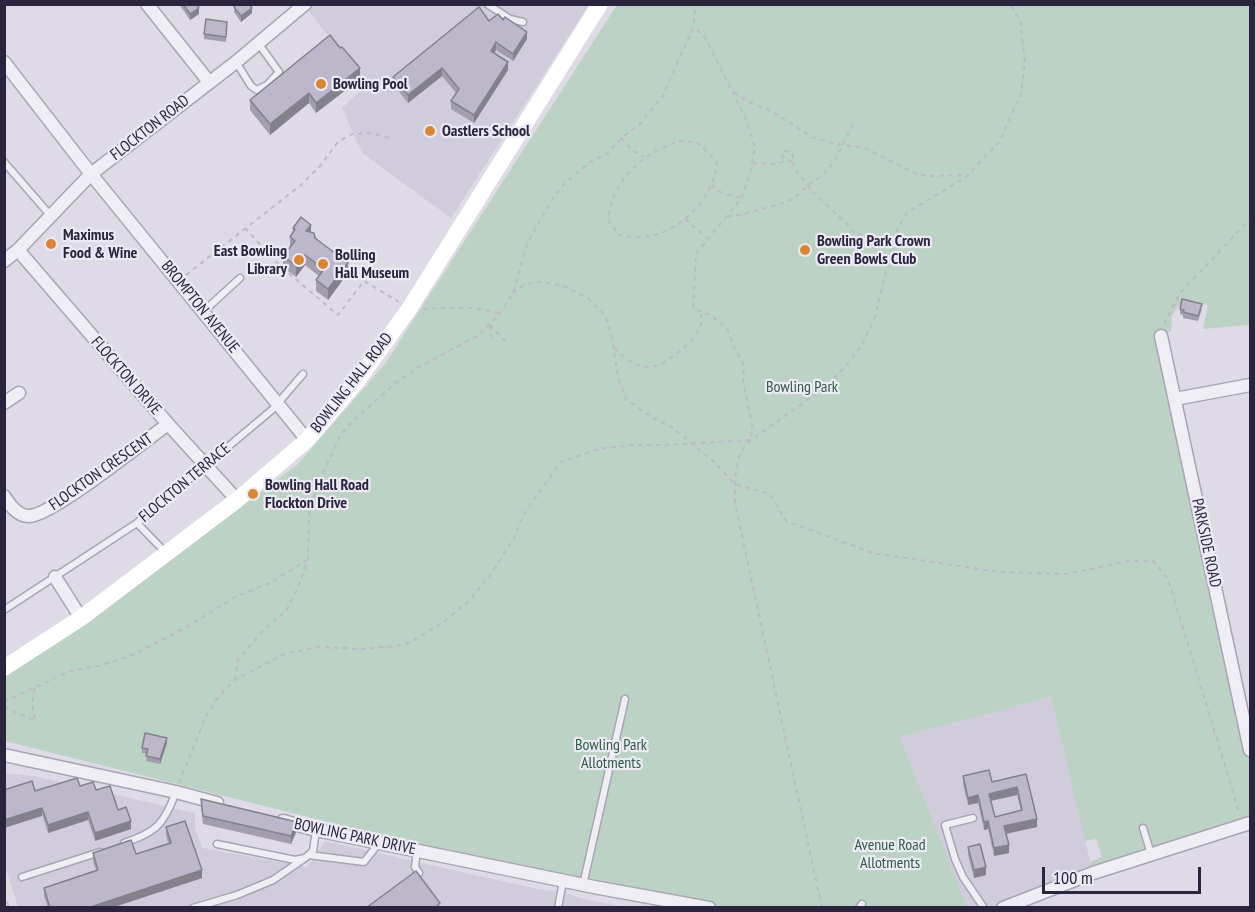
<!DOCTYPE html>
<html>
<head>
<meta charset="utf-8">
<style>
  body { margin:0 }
  #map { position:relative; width:1255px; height:912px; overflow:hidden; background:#dedbe7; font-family:"PT Sans Narrow",sans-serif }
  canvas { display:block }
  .frame { position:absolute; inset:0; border:6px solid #2b243e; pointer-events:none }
  .scale { position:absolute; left:1042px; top:867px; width:159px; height:27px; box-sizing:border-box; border:3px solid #2b243e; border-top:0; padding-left:8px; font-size:18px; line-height:21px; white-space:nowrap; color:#2b243e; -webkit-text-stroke:4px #eceaf5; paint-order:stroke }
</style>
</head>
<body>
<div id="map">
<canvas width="1255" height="912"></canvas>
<div class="frame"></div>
<div class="scale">100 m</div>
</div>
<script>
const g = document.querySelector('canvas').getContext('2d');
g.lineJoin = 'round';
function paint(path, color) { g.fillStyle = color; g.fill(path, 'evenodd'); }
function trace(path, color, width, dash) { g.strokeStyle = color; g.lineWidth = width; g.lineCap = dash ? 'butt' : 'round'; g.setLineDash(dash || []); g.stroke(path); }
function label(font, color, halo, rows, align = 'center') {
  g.font = font + ' "PT Sans Narrow",sans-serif'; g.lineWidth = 4.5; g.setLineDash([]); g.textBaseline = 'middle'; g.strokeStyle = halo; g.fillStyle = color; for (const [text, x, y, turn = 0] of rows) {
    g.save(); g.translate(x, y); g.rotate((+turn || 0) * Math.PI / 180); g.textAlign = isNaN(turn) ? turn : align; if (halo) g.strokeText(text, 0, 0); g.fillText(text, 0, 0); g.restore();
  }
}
const built = new Path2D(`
  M315,4H587L588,6L451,218L362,153L342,108L366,85L308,10Z
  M1051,697L1093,873L1003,907H967L900,737Z
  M4,773L34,776L195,813V829L203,848L307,867L325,841L537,889L561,892L584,899L624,907H18L5,866Z`);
const green = new Path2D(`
  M617,5H1250V325L1203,329L1208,305L1183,299L1172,316L1171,331L1161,336L1250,750V825L1093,873L1090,862L1102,857L1096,839L1085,841L1051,697L900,737L967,907H709L563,881L5,741V675L71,634L297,465L385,364Z`);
const path = new Path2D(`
  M734,92L747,101L771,111L812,137L831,143L865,148L917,174L927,176L969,175
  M621,138L632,150L644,157
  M679,141L697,142L717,162C714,200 677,237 638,237C631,237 625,236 619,235L608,220C612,180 642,154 679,141Z
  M793,162L795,169L813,192L847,224L854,233L866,237L888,265
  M753,163L778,164L786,160L793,162V156L791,152L784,151L782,156L786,160
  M712,185C718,194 731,195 741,198
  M727,216L740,215L787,202L797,196L808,185L823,175L834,162L854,122
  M685,219L707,238
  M245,228L280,266L338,315L364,281L399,302
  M186,275L301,185L320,166L338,142L352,134L370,133L394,139
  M513,293L525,284L542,282L564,286L589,299L606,317L612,337L618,378L626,399L651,417L670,426L712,460L735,484L770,494L786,521L873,553L999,572L1067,574L1128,561H1153L1168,579L1240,815
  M423,309C450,308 475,305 500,314
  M1164,324L1180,293L1250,219
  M490,325L506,342
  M490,325L492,339
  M614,348C625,358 636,368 651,367C665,366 693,342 699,329C703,323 702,317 700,311
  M235,680L238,660L264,629L286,611L298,588L308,559L309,514L318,484L341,434L353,421L394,384L419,367L477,336L500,314L513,293L527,244L553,198L565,183L590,162L607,154L621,138L639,125L662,97L694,26L695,4
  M4,702L70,671L102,665L135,654L183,629L237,596L270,583L307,560
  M4,707L35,721L32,703L35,687
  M179,783L205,718L218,697L235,680L284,654L317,647L365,649L405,645L441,624L470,600L493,571L513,540L525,512L561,462L598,449L634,445H665L751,440L752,424L743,382L744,365L733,345L728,330L712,316L693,308L696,254L741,199L750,173L755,147L745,117L706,39L694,26
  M4,893L9,908
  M822,908L735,503C735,480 733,456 751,440L827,386L842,370L861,347L875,317L892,247L898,228L907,213L967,176L999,142L1021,94L1025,63L1020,19L1010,4`);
const lane = new Path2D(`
  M487,4L510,19L523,22
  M236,62L251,86L257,90L267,85L279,72L258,43
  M4,162L50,215
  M204,311L240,278
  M137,523L166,553
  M4,610L137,523L273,409L303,374
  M973,818L945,825L955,859L963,877L984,908
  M1143,828L1151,854
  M124,843C157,832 164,824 176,792
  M217,844L295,860L305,858L313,851L316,830
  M417,851L415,867L419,873
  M309,855L364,862L379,843
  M22,877L100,852
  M583,885L625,699
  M193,908L237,895L273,880L305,858
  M558,908L563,881
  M859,908L862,904`);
const street = new Path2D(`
  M147,4L209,82
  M4,62L91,174L307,440
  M18,250L168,424L237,500
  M4,261L18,250L91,174L236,62L305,4
  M1161,336L1250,750
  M1175,399L1250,385
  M4,403L19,393
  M4,496C10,505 17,516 29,516C50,517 146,440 168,424
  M55,577L81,618
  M4,755L176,792L217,803
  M283,821L316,830L594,887L709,908
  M1003,908L1093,873L1250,823`);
const secondary = new Path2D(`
  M4,668L81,618L237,500L307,440L358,380L409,309L600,4`);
const wall = new Path2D(`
  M179,4H196L199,14L190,20Z
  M234,7L252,13L241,22L234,12Z
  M503,20L527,39L513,61L496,50L494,53L508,70L474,123L451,109V101L456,93L442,76L408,103L393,84V77L489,21Z
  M227,27L226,42L204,39V34Z
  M340,48L360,79L316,113L309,103L270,135L250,110V100Z
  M293,228L311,232L348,273L328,300L316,291V280L319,276L305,265L296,277L283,267V256L290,247V237L293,232Z
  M1180,309H1202L1198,321L1183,318V315L1180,314Z
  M167,743L160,764L146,761L147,754L142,753V748Z
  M1026,774L1037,827L1006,834L1009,853L994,856L988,829L984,830L978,803L968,805L963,784V776L992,782ZM1017,795L1021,811L995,817L991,801Z
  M80,786L96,790L118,810L131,829L95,841L88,820L48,833L35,791Z
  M201,799L297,830L291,844L203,824L201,806Z
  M166,827L202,878L111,908H48L44,896V888L96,870L93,861V853L136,854L168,843L166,835Z
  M968,847L986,875L974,878L968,855Z`);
const shadedWall = new Path2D(`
  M199,8V14L190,20V14Z
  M252,8V13L241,22V16Z
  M527,32V39L513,61V54Z
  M496,42V50L491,59V51Z
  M508,62V70L474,123V115Z
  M360,68V79L316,113V103Z
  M442,68V76L408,103V95Z
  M309,93V103L270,135V124Z
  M311,225V235L306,231Z
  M305,255V265L296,277V266Z
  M348,263V273L328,300V289Z
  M167,738V743L160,764V759Z
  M1017,787V795L989,801V794Z
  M978,795V803L968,805V798Z
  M42,808V816L4,828V820Z
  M88,812V820L48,833V825Z
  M1037,819V827L1004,834V826Z
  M131,821V829L95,841V833Z
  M988,821V829L984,830V822Z
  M297,822V830L291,844V836Z
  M1009,845V853L994,856V848Z
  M986,867V875L974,878V870Z
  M202,870V878L111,908H88Z`);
const building = new Path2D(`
  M183,4H196L199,8L190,14Z
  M236,4H249L252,8L241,16L234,7Z
  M479,7L489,21L498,14L503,20L505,17L527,32L513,54L496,42L491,51L508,62L474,115L451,101L459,89L442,68L408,95L393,77Z
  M206,19L227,22L226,37L204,34Z
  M330,35L340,48L342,47L360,68L316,103L309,93L270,124L250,100Z
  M301,217L311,225L306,231L314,233L315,238L348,263L328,289L316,280L324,269L305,255L296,266L283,256L295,241L290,237L295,229L293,228Z
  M1182,299L1202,304L1198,316L1183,312L1184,310L1180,309Z
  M145,733L167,738L160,759L146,756L148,749L142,748Z
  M989,770L992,782L1026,774L1037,819L1004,826L1009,845L994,848L988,821L984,822L978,795L968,798L963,776ZM1017,787L1022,810L995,817L989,794Z
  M77,778L80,786L93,782L96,790L110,786L118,810L126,807L131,821L95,833L88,812L48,825L42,808L4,820V790L32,781L35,791Z
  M201,799L297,822L291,836L203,816Z
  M185,821L202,870L88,908H50L44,888L98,870L93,853L131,840L136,854L171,843L166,827Z
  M980,844L986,867L974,870L968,847Z
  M416,871L440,903L435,908H366Z`);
const markers = [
  [321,84,6,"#da8532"],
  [430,131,6,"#da8532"],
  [51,244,6,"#da8532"],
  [805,250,6,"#da8532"],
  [299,260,6,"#da8532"],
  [323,264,6,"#da8532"],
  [253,494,6,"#da8532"]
];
const poiNames = [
  ["Bowling Pool",333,84],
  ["Oastlers School",442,131],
  ["Maximus",63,235],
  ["Food & Wine",63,253],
  ["Bowling Park Crown",817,241],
  ["Green Bowls Club",817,259],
  ["East Bowling",287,251,"right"],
  ["Library",287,269,"right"],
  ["Bolling",335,255],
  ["Hall Museum",335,273],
  ["Bowling Hall Road",265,485],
  ["Flockton Drive",265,503]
];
const streetNames = [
  ["FLOCKTON ROAD",150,128,-38],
  ["BROMPTON AVENUE",200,307,51],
  ["FLOCKTON DRIVE",126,376,49],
  ["BOWLING HALL ROAD",352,383,-52],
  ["FLOCKTON CRESCENT",101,472,-35],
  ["FLOCKTON TERRACE",185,483,-40],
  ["PARKSIDE ROAD",1206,543,78],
  ["BOWLING PARK DRIVE",355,837,12]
];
const parkNames = [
  ["Bowling Park",802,387],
  ["Bowling Park",611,745],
  ["Allotments",611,763],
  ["Avenue Road",890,845],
  ["Allotments",890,863]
];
paint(built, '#d1ccdc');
paint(green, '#bbd2c4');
trace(lane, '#a8a4b4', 9);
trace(street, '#a8a4b4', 15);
trace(path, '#bdb9c5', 2, [4.5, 4.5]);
trace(lane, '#f0eef5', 6);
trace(street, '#f0eef5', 12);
trace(secondary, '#fff', 16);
paint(wall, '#a29eae');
paint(shadedWall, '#84818d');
paint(building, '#bcb8ca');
trace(building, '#84818d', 1.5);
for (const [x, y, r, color] of markers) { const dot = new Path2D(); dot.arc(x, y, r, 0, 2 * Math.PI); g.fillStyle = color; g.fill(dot); trace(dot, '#eceaf5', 2); }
label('bold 16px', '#2b243e', '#eceaf5', poiNames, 'left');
label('16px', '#2b243e', '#eceaf5', streetNames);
label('16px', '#305b43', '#eceaf5', parkNames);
</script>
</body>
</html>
